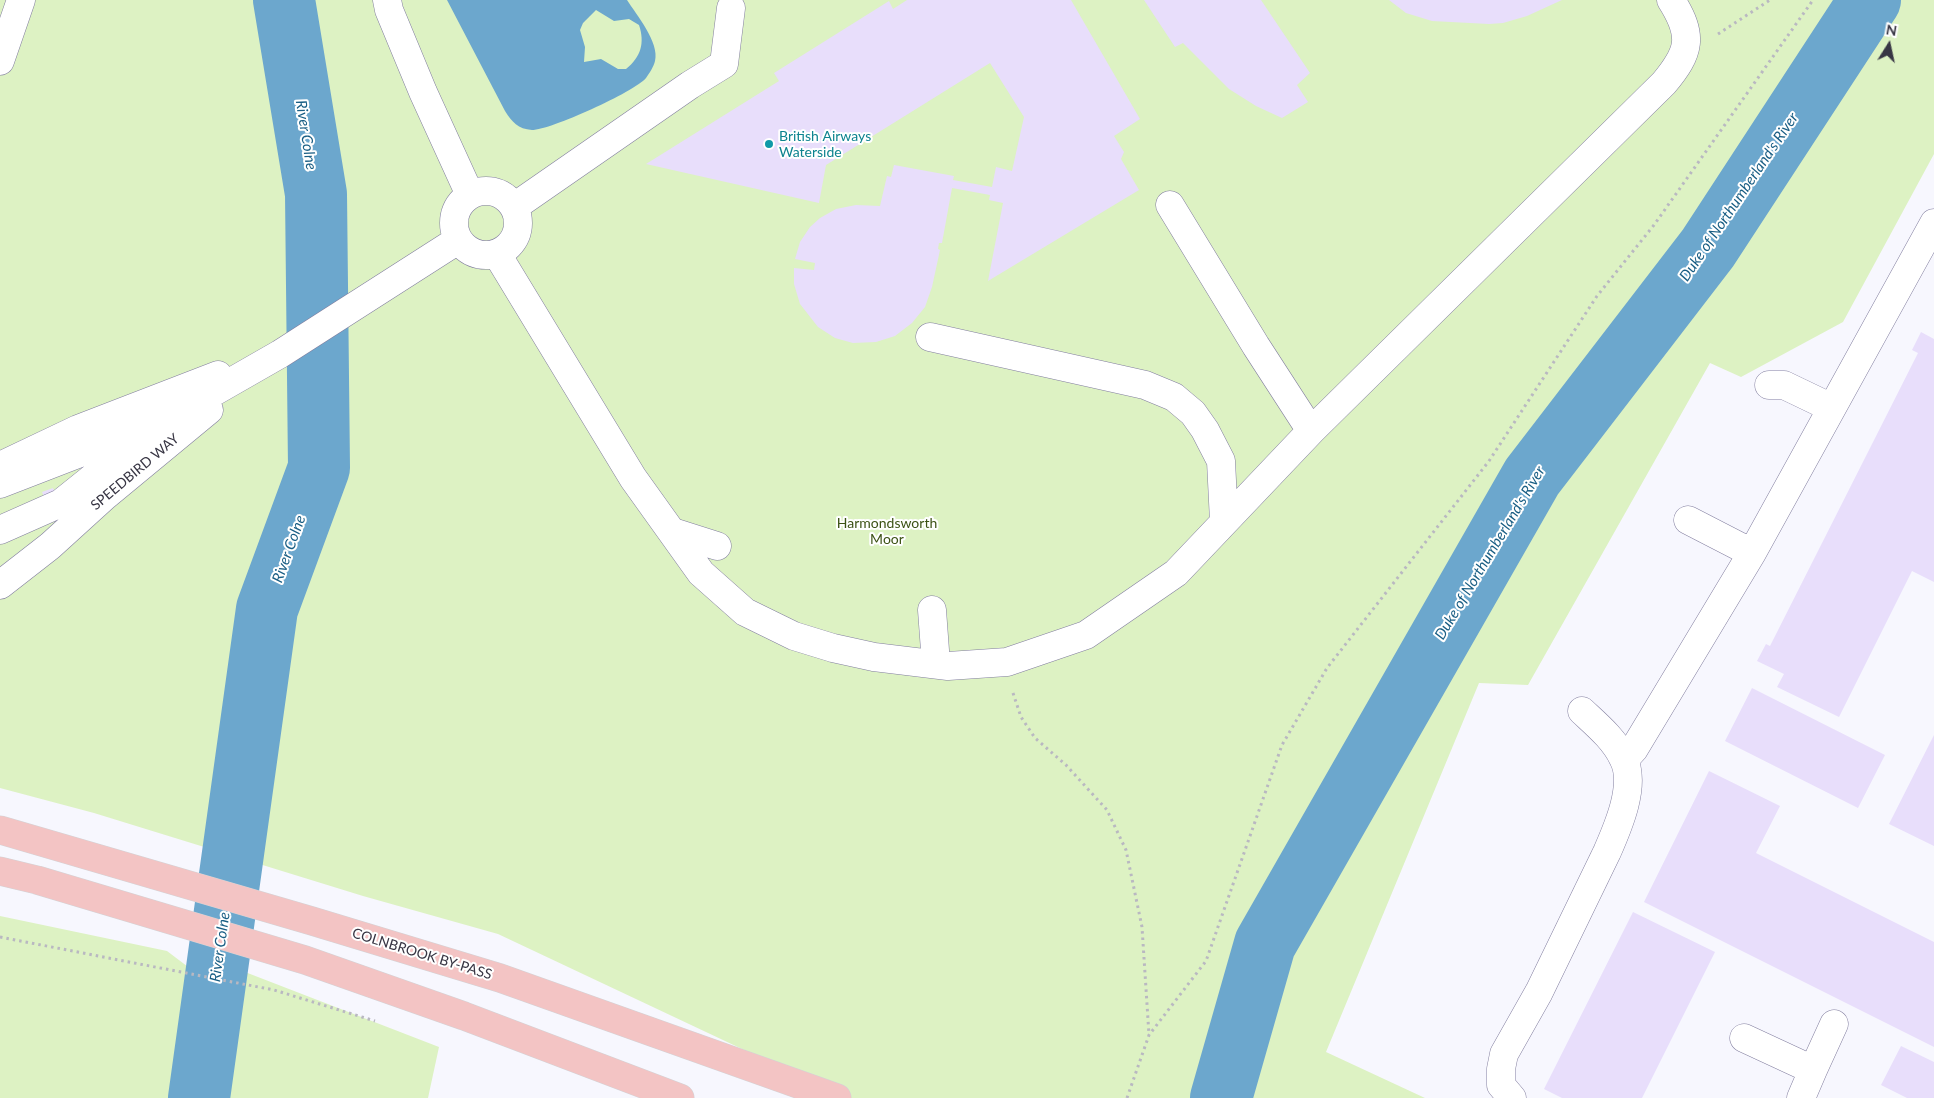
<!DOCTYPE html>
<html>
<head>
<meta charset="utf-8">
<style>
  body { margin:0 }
  #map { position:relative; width:1934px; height:1098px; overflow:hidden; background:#f7f7fe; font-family:Lato,sans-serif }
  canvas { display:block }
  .north { position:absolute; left:1864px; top:20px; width:50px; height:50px; -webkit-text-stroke:4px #fff; paint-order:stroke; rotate:10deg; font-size:14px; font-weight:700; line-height:20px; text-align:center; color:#383644 }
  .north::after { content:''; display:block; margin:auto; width:18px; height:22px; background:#383644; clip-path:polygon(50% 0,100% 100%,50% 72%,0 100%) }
</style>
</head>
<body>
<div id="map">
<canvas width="1934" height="1098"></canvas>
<div class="north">N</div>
</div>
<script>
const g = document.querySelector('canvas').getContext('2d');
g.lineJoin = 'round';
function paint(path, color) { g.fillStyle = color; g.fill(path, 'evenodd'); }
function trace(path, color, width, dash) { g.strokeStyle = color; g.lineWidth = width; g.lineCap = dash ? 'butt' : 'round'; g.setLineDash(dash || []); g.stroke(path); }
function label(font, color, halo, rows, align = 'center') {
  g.font = font + ' Lato,sans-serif'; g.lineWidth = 4; g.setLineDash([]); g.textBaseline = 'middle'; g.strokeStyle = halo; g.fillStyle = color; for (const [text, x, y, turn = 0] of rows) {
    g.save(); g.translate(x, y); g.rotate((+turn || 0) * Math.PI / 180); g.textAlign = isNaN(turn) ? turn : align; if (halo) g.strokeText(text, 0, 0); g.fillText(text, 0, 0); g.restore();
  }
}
const green = new Path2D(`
  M0,0H1870L1708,248L1532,477L1265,944L1221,1098H846L498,934L363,896L94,813L0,788Z
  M1884,0H1934V154L1843,322L1741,377L1710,363L1528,685L1479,683L1326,1052L1425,1098H1229L1274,948L1543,484L1720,254Z
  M0,916L167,951L204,979L177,1098H0Z
  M245,972L439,1047L428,1098H213Z`);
const water = new Path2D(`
  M447,0H627C636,14 660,43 655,61C654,66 649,74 646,78C634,92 551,130 532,130C518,129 512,122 505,111ZM596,10L614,21L629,19L639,25C645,43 641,57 626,69H618L601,59L584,62L585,47L580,30L583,23Z`);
const river = new Path2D(`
  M199,1098L267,609L319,468L316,194L284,0
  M1221,1098L1265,944L1532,477L1708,248L1870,0`);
const building = new Path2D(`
  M907,0H1071L1140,119L1114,136L1124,152L1121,159L1139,190L988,281L1003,203L989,200L990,195L952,188L942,243H939L938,249L940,250L932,287L925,307L912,323L895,336L876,342L853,343L835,338L818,327L800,304L794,284V268L814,270L815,263L795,259L800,242L810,227L820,218L836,209L856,205L880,206L887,176L891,177L894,165L954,176L953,180L992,187L996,167L1012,171L1024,117L990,63L826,165L819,203L646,164L779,81L774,73L889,1L893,9Z
  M1144,0H1261L1310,73L1297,85L1308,102L1282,118L1256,106L1229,89L1183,43L1175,47Z
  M1389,0H1562L1527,16L1503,23L1489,24L1432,21L1406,13Z
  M1921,332L1934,339V582L1912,571L1839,717L1777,687L1784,674L1757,661L1766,644L1770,646L1918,353L1912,350Z
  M53,488L57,498L47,503L42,492Z
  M1752,688L1885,755L1858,808L1725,741Z
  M1934,735V846L1889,824Z
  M1709,771L1780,806L1756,853L1934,942V1047L1644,902Z
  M1633,912L1715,952L1642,1098H1562L1544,1089Z
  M1901,1046L1934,1062V1098H1907L1881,1085Z`);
const path = new Path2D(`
  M1718,34L1770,0
  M1013,693L1021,717L1035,738L1066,765L1107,810L1126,850L1142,927L1149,1035
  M0,937L274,990L375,1021
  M1127,1098L1149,1035L1206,961L1282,745L1327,668L1489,461L1597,296L1654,225L1813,0`);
const minor = new Path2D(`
  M387,0L389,10L423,92L470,195
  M0,61L21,0
  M454 223a32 32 0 1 1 64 0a32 32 0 1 1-64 0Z
  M1170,205L1256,346L1311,431
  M514,207L690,85L724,64L731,8
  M497,254L633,478L701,573L745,612L794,636L833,648L874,657L948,666L1007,662L1086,635L1176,573L1311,431L1664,83C1690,52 1694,36 1671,0
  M930,337L1145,385L1174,397L1193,413L1205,430L1221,461L1224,521
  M1769,385H1784L1832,408
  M0,466L78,429L218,375
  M0,484L163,421L280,354L458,240
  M1688,520L1752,553
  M0,530L61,503L141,439
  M673,532L717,546
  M0,585L50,546L105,496L209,410
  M932,610L936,664
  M1624,760L1634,749L1752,553L1934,223
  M1744,1038L1813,1070L1801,1098
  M1813,1070L1834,1024
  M1512,1098L1501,1085V1069L1504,1054L1539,992L1607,852C1618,827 1637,784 1623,758C1614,739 1597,725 1582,711`);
const highway = new Path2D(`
  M0,830L312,921L500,978L837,1098
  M0,871L37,880L305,960L464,1016L680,1098`);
const markers = [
  [769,144,5,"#0f9aa8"]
];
const cultureNames = [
  ["British Airways",779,136],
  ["Waterside",779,152]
];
const streetNames = [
  ["SPEEDBIRD WAY",135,472,-40],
  ["COLNBROOK BY-PASS",422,954,17]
];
const parkNames = [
  ["Harmondsworth",887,523],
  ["Moor",887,539]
];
const waterNames = [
  ["River Colne",306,135,81],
  ["Duke of Northumberland's River",1739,197,-56],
  ["River Colne",289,549,-70],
  ["Duke of Northumberland's River",1490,553,-59],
  ["River Colne",220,947,-82]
];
paint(green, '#ddf2c3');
paint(water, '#6ca7cd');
trace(river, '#6ca7cd', 62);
paint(building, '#e8defb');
trace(minor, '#827e9f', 29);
trace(highway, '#d3d3d6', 29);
trace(path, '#b9b8c1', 3, [2.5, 4]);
trace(minor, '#fff', 28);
trace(highway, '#f3c4c4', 28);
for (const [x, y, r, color] of markers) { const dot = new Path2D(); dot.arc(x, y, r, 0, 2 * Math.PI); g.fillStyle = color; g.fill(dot); trace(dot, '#fff', 2); }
label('14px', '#0d838f', '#fff', cultureNames, 'left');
label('14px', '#383644', '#fff', streetNames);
label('14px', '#3c5215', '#fff', parkNames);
label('italic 15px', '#195e84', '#fff', waterNames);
</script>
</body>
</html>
